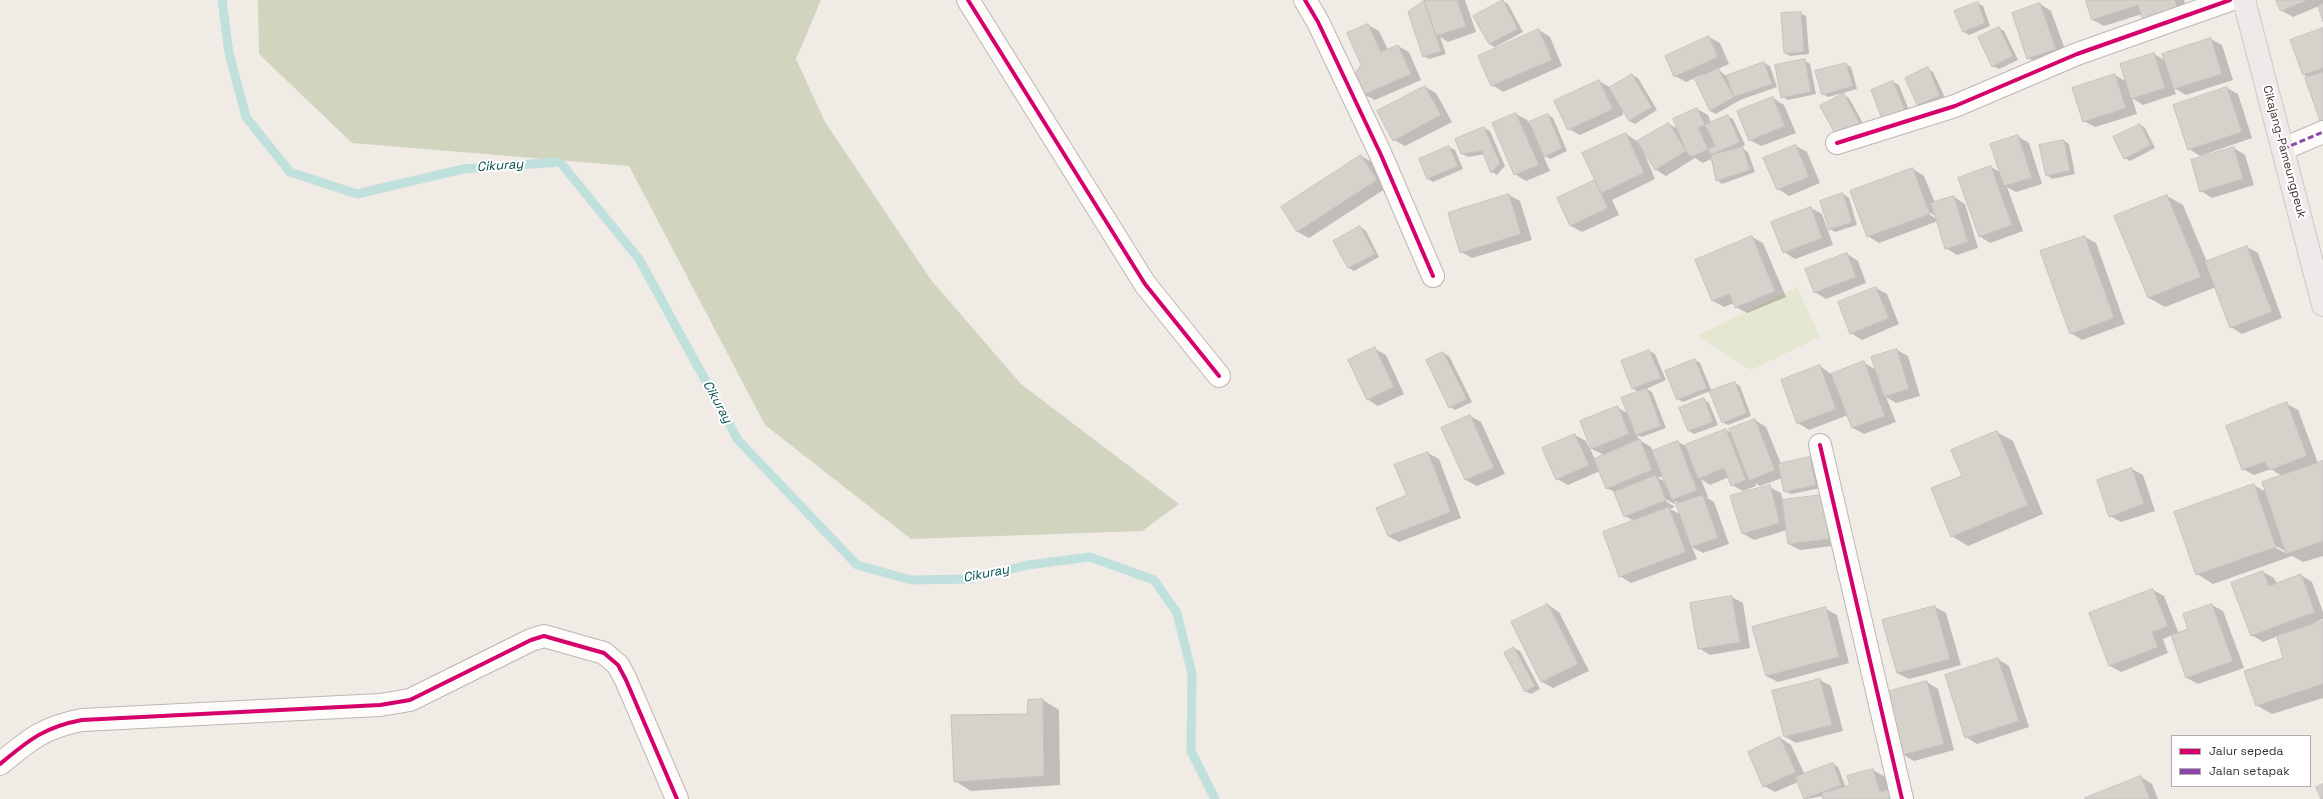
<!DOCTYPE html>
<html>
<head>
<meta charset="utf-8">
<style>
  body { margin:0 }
  #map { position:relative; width:2323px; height:799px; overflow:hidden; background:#f1ebe5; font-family:"Space Grotesk",sans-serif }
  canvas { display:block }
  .legend { position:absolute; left:2171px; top:735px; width:140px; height:52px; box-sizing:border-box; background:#fff; border:1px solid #afaeac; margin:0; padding:5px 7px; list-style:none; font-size:12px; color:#38342f }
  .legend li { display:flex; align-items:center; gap:8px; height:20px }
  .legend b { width:20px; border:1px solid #afaeac }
</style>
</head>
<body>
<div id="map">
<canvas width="2323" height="799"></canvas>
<ul class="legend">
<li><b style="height:5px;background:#d6006c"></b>Jalur sepeda</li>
<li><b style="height:5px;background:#8e44ad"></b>Jalan setapak</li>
</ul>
</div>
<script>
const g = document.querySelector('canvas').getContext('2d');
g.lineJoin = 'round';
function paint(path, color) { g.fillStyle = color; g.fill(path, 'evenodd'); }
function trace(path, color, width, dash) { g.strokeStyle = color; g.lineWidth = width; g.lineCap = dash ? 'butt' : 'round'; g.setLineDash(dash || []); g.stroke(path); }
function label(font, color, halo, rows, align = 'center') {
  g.font = font + ' "Space Grotesk",sans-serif'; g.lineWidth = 4; g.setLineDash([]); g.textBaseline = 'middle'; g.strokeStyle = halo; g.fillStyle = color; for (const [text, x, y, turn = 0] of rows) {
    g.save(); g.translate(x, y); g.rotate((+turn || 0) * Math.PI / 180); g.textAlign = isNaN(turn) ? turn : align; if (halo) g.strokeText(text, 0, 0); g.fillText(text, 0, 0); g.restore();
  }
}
const green = new Path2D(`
  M1797,287L1820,337L1751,370L1697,336Z`);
const forest = new Path2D(`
  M258,0H821L796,59L825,122L931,280L1021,384L1179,504L1142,531L911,539L765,425L629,166L352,143L259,54Z`);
const shadow = new Path2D(`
  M1431,0H1465L1476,32L1448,42L1440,37L1446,54L1429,59L1424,56L1410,12Z
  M2087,0H2184L2189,16L2142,14L2104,26L2093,20Z
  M2277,0H2323V19L2319,6L2293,17L2281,10Z
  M1503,1L1508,4L1523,32L1495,47L1489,44Z
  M1977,3L1983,6L1990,26L1969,35L1964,32Z
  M2040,4L2051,11L2067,55L2039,64L2028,58Z
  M1800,13L1806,16L1809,54L1790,56L1785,53Z
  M1368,25L1379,31L1388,50L1398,46L1409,52L1421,80L1375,100L1363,94L1362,65Z
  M1999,28L2004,31L2018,60L1999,69L1993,66Z
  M2323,29V122L2321,120L2309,78L2304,75Z
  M1539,30L1550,37L1562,66L1503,92L1492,85Z
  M1709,37L1720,43L1729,64L1718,69L1726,76L1764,63L1770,66L1777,87L1740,100L1716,114L1710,111L1704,74L1686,82L1675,76Z
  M2211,39L2222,45L2233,80L2186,95L2174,88L2176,94L2143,105L2132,98L2137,114L2095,127L2084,121L2115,75L2127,82L2154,54L2166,61Z
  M1805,61L1810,64L1816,94L1788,100L1782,97Z
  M1846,64L1851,67L1857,89L1828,97L1823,94Z
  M1928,69L1933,72L1945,98L1923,108L1917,104Z
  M1632,75L1638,78L1657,110L1635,124L1629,121L1622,108L1623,115L1580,135L1569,129L1599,81L1611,88Z
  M1893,82L1899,85L1910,113L1888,122Z
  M1425,87L1436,93L1452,122L1405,146L1394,140Z
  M2227,88L2238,94L2252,138L2200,156L2189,149Z
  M1844,95L1849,98L1865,127L1843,139Z
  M1773,98L1784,105L1796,133L1761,146L1750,140Z
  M1697,109L1708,115L1711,123L1727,116L1733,119L1745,145L1736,149L1742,148L1748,152L1755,172L1722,184L1717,180L1711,159L1703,163L1695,158L1666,176L1655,169L1641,146L1655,179L1612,200L1619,215L1582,232L1571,226L1626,134L1638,142L1669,124L1678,129Z
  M1516,114L1527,120L1529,123L1548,115L1553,118L1567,151L1550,159L1543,155L1550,171L1526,181L1515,174L1493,124Z
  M2140,125L2145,128L2155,148L2130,161L2125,158Z
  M1484,128L1490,131L1505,166L1497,175L1492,172L1485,154L1468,157L1462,154Z
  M2017,136L2029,143L2042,184L2016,192L2007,187L2023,231L1990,243L1979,236L1991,167L2000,172Z
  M2064,141L2069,144L2075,174L2052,179L2047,175Z
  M1796,146L1807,152L1820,183L1789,196L1778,189Z
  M1449,147L1455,150L1463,169L1433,182L1428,179L1420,159Z
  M2234,148L2245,155L2254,185L2212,198L2201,191Z
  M1361,156L1372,162L1388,187L1309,238L1298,232L1282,207Z
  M1913,169L1924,176L1935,203L1954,197L1965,204L1978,248L1957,255L1946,248L1938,221L1879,243L1868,236ZM1927,211L1936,216V219L1926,212Z
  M1843,194L1849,198L1857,225L1835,232L1830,229Z
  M1509,195L1520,201L1532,240L1472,258L1461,252Z
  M2167,196L2183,205L2207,262L2247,247L2258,253L2282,318L2242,334L2231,327L2216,287L2165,307L2149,298L2116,217Z
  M1811,208L1822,214L1833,245L1795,259L1784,252Z
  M1360,227L1366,231L1379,257L1354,271L1349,268L1335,241Z
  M1752,237L1763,243L1786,297L1747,313L1736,307L1734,303L1724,307L1713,301L1696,261Z
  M2085,237L2096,243L2125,324L2082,340L2071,333Z
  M1847,254L1858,261L1866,283L1826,299L1815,292Z
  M1876,288L1887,294L1899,324L1862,340L1851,333Z
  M1375,349L1386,355L1404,394L1378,406L1367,399Z
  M1897,350L1908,356L1920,396L1896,403L1886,397L1896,422L1864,434L1853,428L1848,415L1809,430L1798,423L1820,366L1832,375L1863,362L1876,370Z
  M1649,351L1655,354L1666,380L1646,389L1652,392L1666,428L1642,437L1637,435L1639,440L1651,447L1653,452L1678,442L1686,446L1726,430L1731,433L1755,420L1766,427L1781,464L1810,458L1815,461L1821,488L1791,494L1785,491L1782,478L1760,486L1755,483L1756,486L1743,491L1732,485L1729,477L1710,485L1701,479L1708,497H1706L1714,502L1729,544L1703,553L1692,547L1697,559L1631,583L1620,576L1634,521L1625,516L1616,493L1607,488L1600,471L1568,485L1557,479L1575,435L1586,441L1595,459L1604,455L1592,449L1581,422L1618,408L1629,414L1639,392L1633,389ZM1663,476L1666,482L1658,478ZM1662,497L1676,505L1674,501L1680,504V514L1670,509L1675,507L1661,498Z
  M1443,353L1449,356L1472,402L1455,410L1450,407Z
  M1695,360L1700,363L1712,392L1735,383L1740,386L1751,416L1728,425L1722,422L1710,391L1683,402L1678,399Z
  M1704,400L1709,403L1718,425L1694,434L1689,431Z
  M2287,404L2298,410L2318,463L2323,462V556L2303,562L2292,556L2213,584L2197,574L2254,485L2266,492L2282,476L2271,469L2254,475L2243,469ZM2272,544L2287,552V554L2271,545Z
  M1470,416L1481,422L1505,474L1477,486L1466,480L1442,428Z
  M1997,432L2013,441L2043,514L1968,546L1952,536L1963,476Z
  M1428,453L1439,459L1461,518L1399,542L1388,536Z
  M2132,469L2143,475L2155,511L2121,522L2110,516Z
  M1769,487L1781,493L1783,501L1823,496L1840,545L1800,550L1789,544L1787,530L1754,540L1742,533Z
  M2263,572L2274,578L2277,584L2301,575L2312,582L2323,612V619L2313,623L2314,625L2323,622V698L2272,714L2256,705L2285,659L2278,636L2263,642L2252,635Z
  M2153,590L2164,596L2179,634L2190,630L2212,605L2223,611L2244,668L2198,684L2187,678L2172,635L2163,639L2168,653L2121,672L2110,666Z
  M1732,597L1743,603L1750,648L1710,655L1699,648Z
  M1548,605L1559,612L1589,671L1553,688L1542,682L1513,623Z
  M1935,607L1946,613L1961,665L1909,679L1897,673L1884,621Z
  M1826,609L1837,615L1849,663L1778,682L1766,676Z
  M1514,648L1520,651L1540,689L1531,694L1525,691Z
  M1998,659L2009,666L2029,727L1977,744L1966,737Z
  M1820,680L1831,686L1843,731L1796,743L1784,736L1773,691Z
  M1927,682L1938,689L1954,750L1914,761L1902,754Z
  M1043,700L1059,710L1060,785L971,791L955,781Z
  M1780,738L1791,745L1805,775L1833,764L1838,767L1846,788L1851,786L1873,770L1889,779L1902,799H1824V796L1806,799L1798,782L1775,792L1764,786Z
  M2141,777L2152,784L2158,799H2086Z`);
const stream = new Path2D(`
  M222,0L229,53L246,117L290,172L357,194L463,169L560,162L639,259L738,440L857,565L911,580L970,579L1028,565L1090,557L1154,580L1177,613L1192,674L1191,751L1215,799`);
const building = new Path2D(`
  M1428,0H1457L1466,26L1436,36L1424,1Z
  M1503,0L1518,29L1489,44L1473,16Z
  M2086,0H2175L2178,10L2143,21L2138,5L2092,20Z
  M2276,0H2308L2281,11Z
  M1424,1L1441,51L1423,57L1408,12Z
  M1978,2L1985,23L1963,32L1954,11Z
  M2040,3L2056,49L2027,59L2012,13Z
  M2323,4V22L2318,6Z
  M1801,12L1804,52L1784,53L1781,13Z
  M1368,24L1381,52L1398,45L1411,74L1363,95L1354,75L1361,65L1347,33Z
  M1999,27L2013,56L1992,67L1978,37Z
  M2323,28V68L2303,75L2290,40Z
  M1539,29L1552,60L1491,86L1478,56Z
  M1709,36L1718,57L1674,77L1665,56Z
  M2211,38L2222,74L2174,89L2162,54Z
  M2154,53L2165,88L2131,99L2120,64Z
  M1805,59L1811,92L1781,98L1775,65Z
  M1764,62L1772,84L1734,97L1726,76Z
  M1846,63L1853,86L1822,95L1815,71Z
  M1928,67L1940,96L1917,105L1905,78Z
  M1718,68L1734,97L1710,111L1695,80Z
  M2323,72V120L2320,121L2305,78Z
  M1632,74L1652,107L1629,121L1609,88Z
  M2115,74L2126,108L2083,122L2072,88Z
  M1599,80L1613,109L1568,130L1554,101Z
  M1893,81L1905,110L1882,119L1871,90Z
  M1425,86L1441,115L1393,141L1377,111Z
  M2227,87L2242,132L2188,150L2173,105Z
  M1844,93L1860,124L1837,137L1820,106Z
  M1773,97L1785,126L1749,141L1737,111Z
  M1697,108L1715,146L1691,157L1686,151L1673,119Z
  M1516,113L1539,165L1514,175L1492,123Z
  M1548,114L1562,148L1544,157L1529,122Z
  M1728,115L1740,142L1711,155L1698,128Z
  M1669,123L1686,151L1655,170L1637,141Z
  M2140,124L2151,145L2124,159L2113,137Z
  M1484,127L1500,163L1491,173L1482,151L1461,154L1455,139Z
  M1626,133L1644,173L1601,193L1582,153Z
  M2018,135L2032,178L2004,186L1990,144Z
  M2064,140L2070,171L2046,176L2039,145Z
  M1796,145L1809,177L1777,190L1763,158Z
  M1449,146L1458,166L1427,179L1419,159Z
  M1743,147L1750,170L1716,181L1711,155Z
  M2234,147L2243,179L2200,192L2191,160Z
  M1361,155L1377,180L1297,232L1281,207Z
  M1991,166L2012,225L1979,237L1958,178Z
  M1913,168L1930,214L1867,237L1850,191Z
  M1595,180L1608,208L1570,226L1557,198Z
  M1843,193L1852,222L1829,230L1820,201Z
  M1509,194L1521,234L1460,253L1448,213Z
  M2167,195L2201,277L2148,298L2114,216Z
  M1954,196L1968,242L1945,249L1931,203Z
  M1811,207L1822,238L1783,253L1771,222Z
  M1360,226L1375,254L1348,268L1333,241Z
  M1752,236L1775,291L1735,308L1729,294L1712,301L1695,260Z
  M2085,236L2114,318L2070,334L2040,251Z
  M2247,246L2272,312L2230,328L2205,262Z
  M1847,253L1856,277L1814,293L1805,269Z
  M1876,287L1889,318L1850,334L1838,302Z
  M1375,347L1394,387L1367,400L1348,360Z
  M1897,349L1909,389L1884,397L1871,357Z
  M1649,350L1661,378L1632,389L1621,361Z
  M1443,352L1467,399L1449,408L1426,360Z
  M1695,359L1707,388L1677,400L1665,371Z
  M1864,361L1885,416L1852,428L1831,374Z
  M1820,365L1836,409L1797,424L1781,380Z
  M1735,382L1747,413L1722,423L1709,391Z
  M1647,388L1661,426L1636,435L1621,398Z
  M1704,398L1713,422L1688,431L1679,408Z
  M2287,402L2307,456L2270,470L2264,462L2242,470L2226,426Z
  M1618,406L1629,434L1591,449L1580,421Z
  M1470,415L1494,468L1465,480L1441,428Z
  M1755,419L1775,470L1749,481L1729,429Z
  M1726,429L1746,480L1731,486L1724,468L1698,479L1685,445Z
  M1997,431L2028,505L1951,537L1931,488L1962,476L1951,450Z
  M1575,434L1589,465L1556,480L1542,448Z
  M1640,439L1652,470L1606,489L1594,459Z
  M1678,441L1697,490L1672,500L1652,451Z
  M1428,452L1451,512L1388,536L1376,508L1407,495L1394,465Z
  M1810,457L1816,485L1784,492L1778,464Z
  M2323,461V541L2286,554L2262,482Z
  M2132,468L2144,504L2109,517L2097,480Z
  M1656,475L1666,500L1624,517L1614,492Z
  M2254,484L2276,547L2196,575L2174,512Z
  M1770,485L1780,523L1742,534L1730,496Z
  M1703,495L1718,538L1691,547L1676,504Z
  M1823,495L1829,539L1788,544L1782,500Z
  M1669,507L1686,552L1619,577L1603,532Z
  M2263,571L2269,586L2301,574L2315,612L2251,636L2231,583Z
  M2153,589L2168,626L2152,632L2158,647L2109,666L2089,613Z
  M1732,596L1740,642L1698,649L1690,603Z
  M1548,604L1578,664L1541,682L1511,622Z
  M2212,604L2233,661L2186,678L2171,635L2188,629L2183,614Z
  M1935,606L1950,659L1897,673L1882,620Z
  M1826,607L1839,657L1766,676L1752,627Z
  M2323,621V684L2256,706L2244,671L2283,658L2277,636Z
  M1514,647L1535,686L1525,692L1504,653Z
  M1998,658L2019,721L1965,738L1945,675Z
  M1820,679L1832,725L1784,737L1772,691Z
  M1927,681L1944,744L1902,755L1886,692Z
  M1043,699L1044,776L954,782L951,715L1027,714L1028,700Z
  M1780,737L1796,772L1763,787L1748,752Z
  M1833,763L1841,785L1804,799L1795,777Z
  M1873,769L1880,792L1888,790L1891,799H1823L1822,793L1850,785L1847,776Z
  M2141,776L2150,799H2085V798Z
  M2323,784V799H2321L2316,787Z`);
const minor = new Path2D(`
  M968,0L1145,284L1219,376
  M1305,0L1318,22L1381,155L1433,276
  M1837,143L1955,106L2077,54L2230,0
  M2283,149L2323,132
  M1820,445L1902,799
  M0,764C29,740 44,727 82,720L380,705L410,700L531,640L544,636L604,653L618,665L626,680L677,799`);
const primary = new Path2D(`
  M2244,0L2323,305`);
const quiet = new Path2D(`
  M2283,149L2323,132`);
const cycleway = new Path2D(`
  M968,0L1145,284L1219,376
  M1305,0L1318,22L1381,155L1433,276
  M1837,143L1955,106L2077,54L2230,0
  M1820,445L1902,799
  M0,764C29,740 44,727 82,720L380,705L410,700L531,640L544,636L604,653L618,665L626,680L677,799`);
const streetNames = [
  ["Cikajang-Pameungpeuk",2284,152,75]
];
const waterNames = [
  ["Cikuray",500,166,-4],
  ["Cikuray",717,402,61],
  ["Cikuray",986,574,-11]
];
paint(green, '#e4e7d2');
paint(forest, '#d1d4be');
paint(shadow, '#0003');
trace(stream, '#c0e0dd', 9);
paint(building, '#d5d1cb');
trace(building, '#c5c1bc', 1);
trace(minor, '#bbb7b2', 24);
trace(primary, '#cbc7c4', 24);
trace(minor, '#fdfcfb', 22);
trace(primary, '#f0e9e9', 22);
trace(quiet, '#8e44ad', 3, [6, 3]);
trace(cycleway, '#d6006c', 4);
label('12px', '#38342f', '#fff', streetNames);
label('italic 13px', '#024c4c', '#fff', waterNames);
</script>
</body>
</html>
